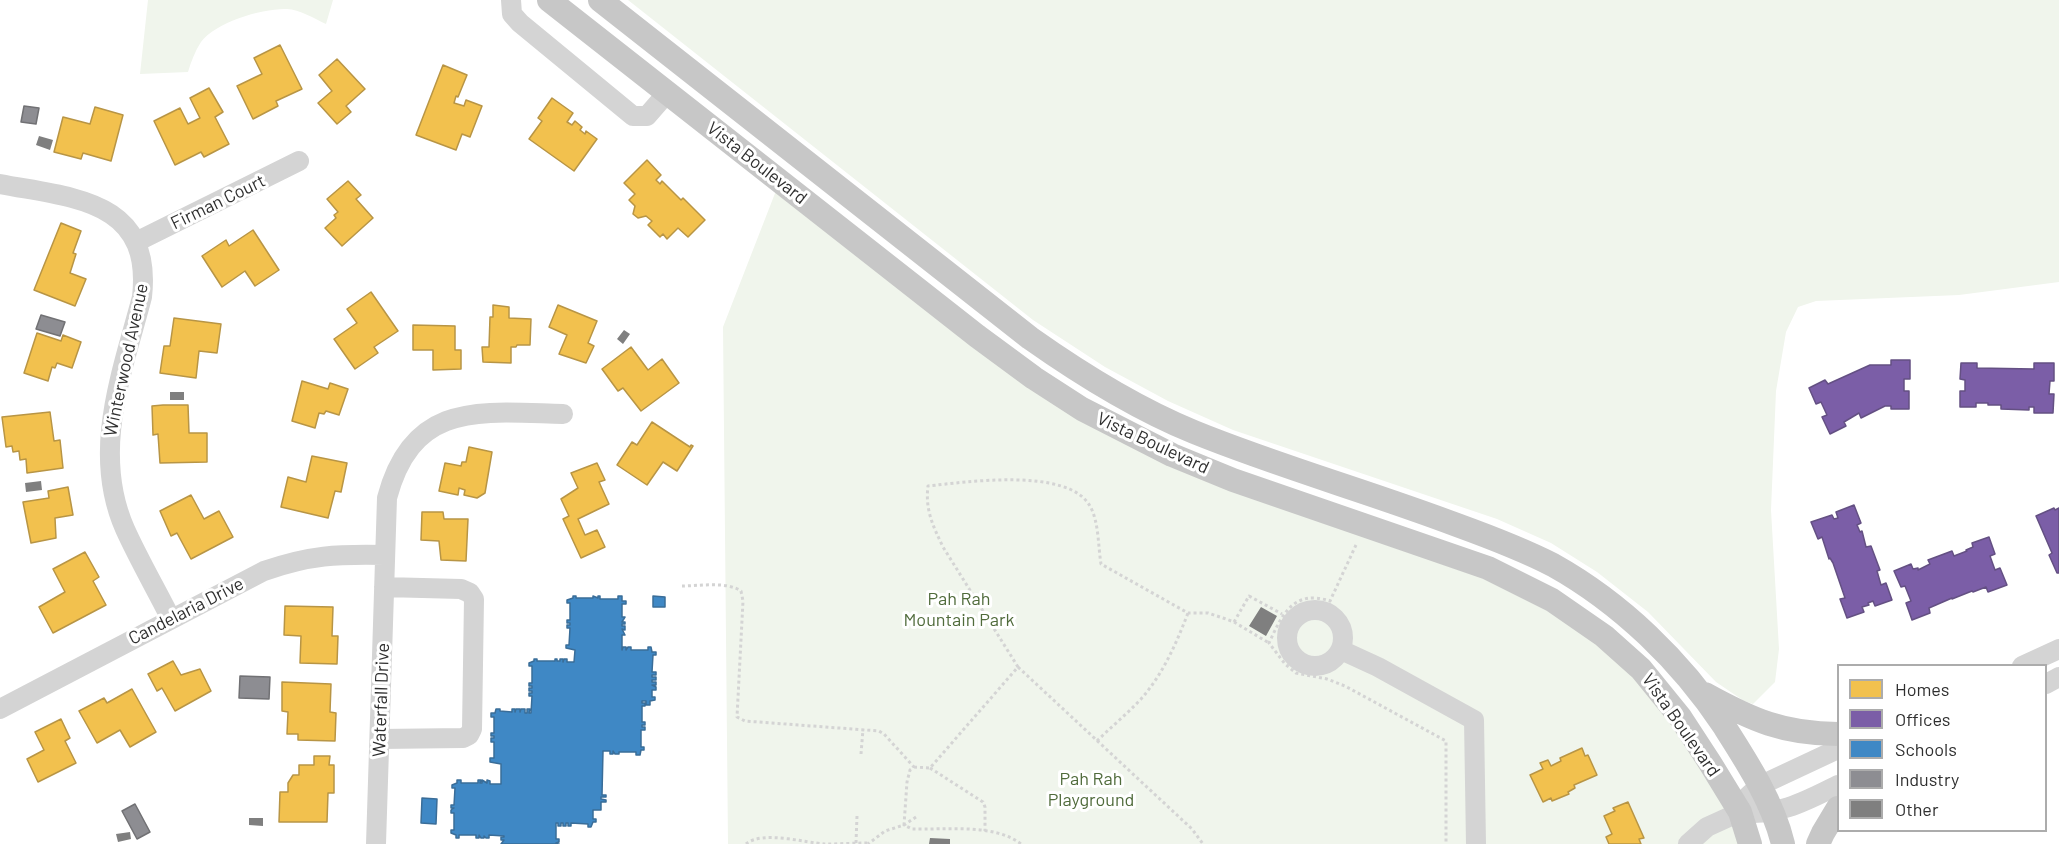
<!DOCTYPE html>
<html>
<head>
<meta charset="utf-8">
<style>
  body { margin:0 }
  #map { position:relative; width:2059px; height:844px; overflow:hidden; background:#fff; font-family:Barlow,sans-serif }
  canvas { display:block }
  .legend { position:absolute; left:1837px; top:664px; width:210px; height:168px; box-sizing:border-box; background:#fff; border:2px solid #acacac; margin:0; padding:8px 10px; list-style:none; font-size:18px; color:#2f2f2f }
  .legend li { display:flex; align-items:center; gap:12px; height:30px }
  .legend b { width:30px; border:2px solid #acacac }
</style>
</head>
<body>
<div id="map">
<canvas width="2059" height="844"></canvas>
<ul class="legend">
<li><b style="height:16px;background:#f2c14e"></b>Homes</li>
<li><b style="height:16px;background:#7b5ea7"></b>Offices</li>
<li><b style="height:16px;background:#3f88c5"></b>Schools</li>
<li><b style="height:16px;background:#8d8d92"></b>Industry</li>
<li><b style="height:16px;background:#7f7f7f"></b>Other</li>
</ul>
</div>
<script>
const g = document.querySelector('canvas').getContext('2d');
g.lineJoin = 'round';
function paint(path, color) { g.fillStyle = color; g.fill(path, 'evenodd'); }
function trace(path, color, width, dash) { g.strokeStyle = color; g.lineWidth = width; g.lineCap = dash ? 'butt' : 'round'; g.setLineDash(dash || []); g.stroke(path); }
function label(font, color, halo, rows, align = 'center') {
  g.font = font + ' Barlow,sans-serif'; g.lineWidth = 6; g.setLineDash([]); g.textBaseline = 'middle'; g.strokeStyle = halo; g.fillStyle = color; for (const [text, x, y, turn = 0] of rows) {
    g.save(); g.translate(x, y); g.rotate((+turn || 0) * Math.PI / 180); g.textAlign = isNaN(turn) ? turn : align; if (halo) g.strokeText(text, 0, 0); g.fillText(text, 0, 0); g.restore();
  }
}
const green = new Path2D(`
  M148,0H333L326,24C315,19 299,9 287,9C263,8 216,22 201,42C195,51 191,62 188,72L140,74Z
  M628,0H2059V282L1959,295L1816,301L1798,307L1786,332L1776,391L1771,510L1779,649L1775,682L1753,704L1744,701L1716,682L1648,612L1597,572L1551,543L1497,519L1233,430L1168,401L1105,367L1033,320Z
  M779,183L1113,428L1506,578L1647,677L1751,844H728L723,327Z`);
const homes = new Path2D(`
  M280,45L302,89L276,101L278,106L253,119L237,86L262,74L254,58Z
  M337,59L365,89L346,106L351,112L337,124L318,103L332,91L319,75Z
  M443,65L467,75L458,97L456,96L454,103L464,106L466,100L482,106L470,137L462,134L456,150L416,135Z
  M209,88L223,112L215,117L229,144L204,157L201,152L175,165L154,121L180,108L188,124L200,118L190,98Z
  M552,98L573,113L567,122L572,125L575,121L582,127L580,130L585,134L586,131L597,139L574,171L529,139L542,121L538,118Z
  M95,107L123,115L111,161L83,153L81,159L54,152L63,117L90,124Z
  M647,160L661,175L656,180L660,184L662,181L681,200L683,198L705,220L688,237L678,228L667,239L663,234L660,237L648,225L652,221L646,216L638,218L633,214L635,206L629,200L635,194L624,183Z
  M348,181L361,195L356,199L373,218L342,246L325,228L336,218L334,215L338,212L327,199Z
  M61,223L81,231L73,253L76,254L70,273L86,279L75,306L34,290Z
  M253,230L279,270L255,286L245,271L222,287L202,256L226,240L229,246Z
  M371,292L398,331L374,347L378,353L355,369L334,339L357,323L347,309Z
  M493,305L509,307V318L531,319L530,345H517L516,347H511V363L483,362L482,347H489L490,317H493Z
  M558,305L597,321L588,343L594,346L586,363L559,354L567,335L549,327Z
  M174,318L221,324L217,353L199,351L196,378L160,373L164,346H170Z
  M413,325L455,326V350H461V369L433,370V350H413Z
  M37,333L61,341L63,335L81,342L72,368L57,363L55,368L52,367L48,381L24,373Z
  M631,347L648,370L662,359L679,383L641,411L623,388L618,391L602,369Z
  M302,381L328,389L330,383L348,389L339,415L326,411L324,414L319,413L315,428L292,421Z
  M163,405H188L189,433H207V462L160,463L158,434L153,435L152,406Z
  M50,412L54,441L60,440L63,468L27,473L26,459L20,460L19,451L13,452L12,446L6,447L2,417Z
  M652,422L690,447L691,445L693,446L677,471L663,462L647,485L617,465L632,442L637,445Z
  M469,447L492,452L485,493L477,498L464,495L465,490L459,488L458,495L439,491L445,463L461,466L462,462H466Z
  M312,456L347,463L341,492L335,491L328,518L281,507L288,477L306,482Z
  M597,463L605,480L599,482L609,504L578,519L585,535L597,530L605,547L581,558L563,519L569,516L561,499L578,488L571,473Z
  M68,487L73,515L55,518L56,538L31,543L23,502L49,498L48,491Z
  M191,495L204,519L219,511L233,537L191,559L177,533L171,536L160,511Z
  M422,512H443L444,519H468L466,561L441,560L439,541L421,540Z
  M85,552L99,577L93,581L106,605L53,633L39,607L65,592L53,569Z
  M285,606L333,607L332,636H338L337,664L300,663L301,636L284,635Z
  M173,661L181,675L200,669L211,691L175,711L162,688L157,691L148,674Z
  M282,682L331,684L330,712L336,713L335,741L298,740V734H287L288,712L282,711Z
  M132,689L156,732L130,747L120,730L97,743L79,711L104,698L107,703Z
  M61,719L70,738L65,741L76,763L38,782L27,759L44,750L35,732Z
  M1582,748L1585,756L1588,755L1597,775L1574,785L1575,788L1568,792L1569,794L1552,801L1551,798L1543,802L1530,775L1543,769L1540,763L1548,760L1551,766L1561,761L1560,758Z
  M314,756H330L329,765H334V793H328L327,822H279L280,792H288V783L293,775H299V765H314Z
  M1628,802L1644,838L1639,839L1641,844H1609L1606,837L1612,834L1604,816L1615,811L1613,808Z`);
const offices = new Path2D(`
  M1891,360H1910V379H1904V391H1909V409H1891V406H1885L1861,418L1859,413L1844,422L1846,426L1830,434L1822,417L1827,415L1821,402L1816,404L1809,388L1825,380L1828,384L1870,365H1891Z
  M1961,363H1977V368L2034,369V363H2054V381H2050L2049,394H2054L2053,413H2034V407H2029V410L2001,409V405H1988V403H1976V407H1960V391H1965V380L1960,379Z
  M1854,505L1861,523L1857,525L1860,532L1862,531L1866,547L1871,546L1880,570L1877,571L1881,585L1886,583L1892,600L1875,606L1873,601L1868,603L1869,605L1862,607L1864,612L1847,618L1840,599L1845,598L1833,563L1830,558L1829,559L1822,537L1818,539L1811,522L1832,515L1834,519L1838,518L1836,512Z
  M2054,508L2055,510L2059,508V573H2057L2049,555L2052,553L2036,516Z
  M1989,537L1995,554L1990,556L1995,570L2000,568L2007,585L1988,592L1986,587L1973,592L1972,591L1952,599V598L1929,608L1930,613L1912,620L1906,603L1911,601L1905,586L1901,587L1894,571L1911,564L1913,569L1918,568V570L1930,564L1928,560L1952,551L1954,556L1967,551L1966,550L1973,547L1972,543Z`);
const schools = new Path2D(`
  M573,596H576V598H593V596L598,598V596H600V599H618V596H622V601H626V604H622V617H625L622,622H625V624H622V626H625V630L622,629L625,635H622V650L623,647H626V650L628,647H631V650H648V647H651L652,652H656V655H653L652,672H656V675H652V677H656V680H652V682H656V685H652L656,687V690H652V697H655V700L650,701V705H646V701H642V703H645V706H642V722H645V725H642V727H645V730H641V747H644V750H641L640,755H636V752H619V754H615L613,751V754H610V751H603L602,795H606V797H601V799L606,800V802H601V810H593V819H596V822H593L591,827H588V824L571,823V826H568V823H566V826H563V823H561V826H558V823H556V839H559V842L556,843L559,844H501L504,840H501V837H504V836L489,835V838H486L484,836V838H481L479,835V838H476V835H459V838H456V835L451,833V830H454V813H451V810L454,808H451V805H454L455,788H452V785L457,783V780H461V783H478V780H481L480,783H482V780L487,783V780L490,781V784H501V764L490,762V758H494V742H491V738H494V736H491V733H494V717H491V713H495L496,709H500V711L512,712V709H515V712L516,709H520V712L521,709H525V713H527V709H530L529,713H531L532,696H529V693H532V691H529V688H532V686H529V683H532V666H529V663L534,661V659H537V661H555V659H557V661H560V659H563V662L564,659H567V662H574L575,650L566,648V645H569L570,628H567V625H570V623H567V620H570V603H567V600L573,598Z
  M653,596L665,597V607H653Z
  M422,798L437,799L436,824L421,823Z`);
const industry = new Path2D(`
  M24,106L39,108L36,124L21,122Z
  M41,315L65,322L60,336L36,329Z
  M240,676L270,677L269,699L239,698Z
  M135,804L150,832L137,839L122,811Z`);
const building = new Path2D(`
  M39,136L53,140L50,150L36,145Z
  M624,330L630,334L623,344L617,339Z
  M170,392H184V400H170Z
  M41,481L42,490L26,492L25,483Z
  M1261,607L1277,616L1266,636L1249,626Z
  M249,818H263V826L249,825Z
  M130,832L131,839L118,842L116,834Z
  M930,838L950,839V844H929Z`);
const path = new Path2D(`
  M1356,545L1330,601C1293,589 1282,615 1269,643L1285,664L1296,673L1327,679L1345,686L1446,741V844
  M682,586C699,586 726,581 741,591L743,601L737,717L745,721L879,731L884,734L914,767L910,770L907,782L904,825L885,831L868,844
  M1234,622L1249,596L1282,614
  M1018,667L943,547C933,526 925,510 928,486C966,482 1068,467 1090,506C1099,522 1098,546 1101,564L1188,613H1208L1223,618L1234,622L1269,643
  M1097,741C1111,727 1127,714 1141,699C1163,674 1176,644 1188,613
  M861,754L863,729
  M914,767L930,768L1018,667L1192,829L1203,844
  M930,768L983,802L985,807V831
  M916,817L904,825L912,829C945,830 994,823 1021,844
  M856,843L857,816
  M746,844C762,830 806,843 825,844C839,844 854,843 868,843`);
const minor = new Path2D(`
  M511,0L512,14L520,23L633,116H647L667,93
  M0,184C72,198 153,199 142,297C122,373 91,452 125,529C139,560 156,589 171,619
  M136,242L299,161
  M1287 638a28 28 0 1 1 56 0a28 28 0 1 1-56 0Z
  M1341,650L1378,667L1474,720L1476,844
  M2022,666L2059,649
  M2046,684L2059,677
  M0,709L264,571C310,555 337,554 385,555
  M380,739L463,738L469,735L472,729L474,599L470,593L461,589L384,587
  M1740,812L1747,797L1759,786L1838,749
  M1740,812C1777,817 1806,801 1838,785
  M376,844L387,498C413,400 481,412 563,414
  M1688,844L1707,827L1740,812`);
const major = new Path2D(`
  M549,0L977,336L1034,378L1082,409L1172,455L1233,480L1488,568L1552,600L1604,636L1641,669L1680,717L1710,763L1740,812L1750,844
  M600,0L1030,338C1081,374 1135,408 1194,432C1280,467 1370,492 1457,525C1490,537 1522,549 1553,565C1621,603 1681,661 1724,726C1747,762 1773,802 1783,844
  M1705,694C1752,720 1784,734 1838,734
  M1818,844L1823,833L1838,808`);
const streetNames = [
  ["Vista Boulevard",757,163,38],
  ["Firman Court",218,202,-26],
  ["Winterwood Avenue",126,360,-78],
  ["Vista Boulevard",1153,443,25],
  ["Candelaria Drive",186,611,-27],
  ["Waterfall Drive",381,700,-88],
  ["Vista Boulevard",1681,725,55]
];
const parkNames = [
  ["Pah Rah",959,599],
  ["Mountain Park",959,620],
  ["Pah Rah",1091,779],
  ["Playground",1091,800]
];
paint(green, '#f0f5ec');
paint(homes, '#f2c14e');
trace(homes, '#b89545', 1.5);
paint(offices, '#7b5ea7');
trace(offices, '#645083', 1.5);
paint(schools, '#3f88c5');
trace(schools, '#3a6d98', 1.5);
paint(industry, '#8d8d92');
trace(industry, '#717174', 1.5);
paint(building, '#7f7f7f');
trace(path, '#d4d4d4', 3, [3, 3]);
trace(minor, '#d4d4d4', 20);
trace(major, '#c7c7c7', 24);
label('18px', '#2f2f2f', '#fff', streetNames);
label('18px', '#506b3b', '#fff', parkNames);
</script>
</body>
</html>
